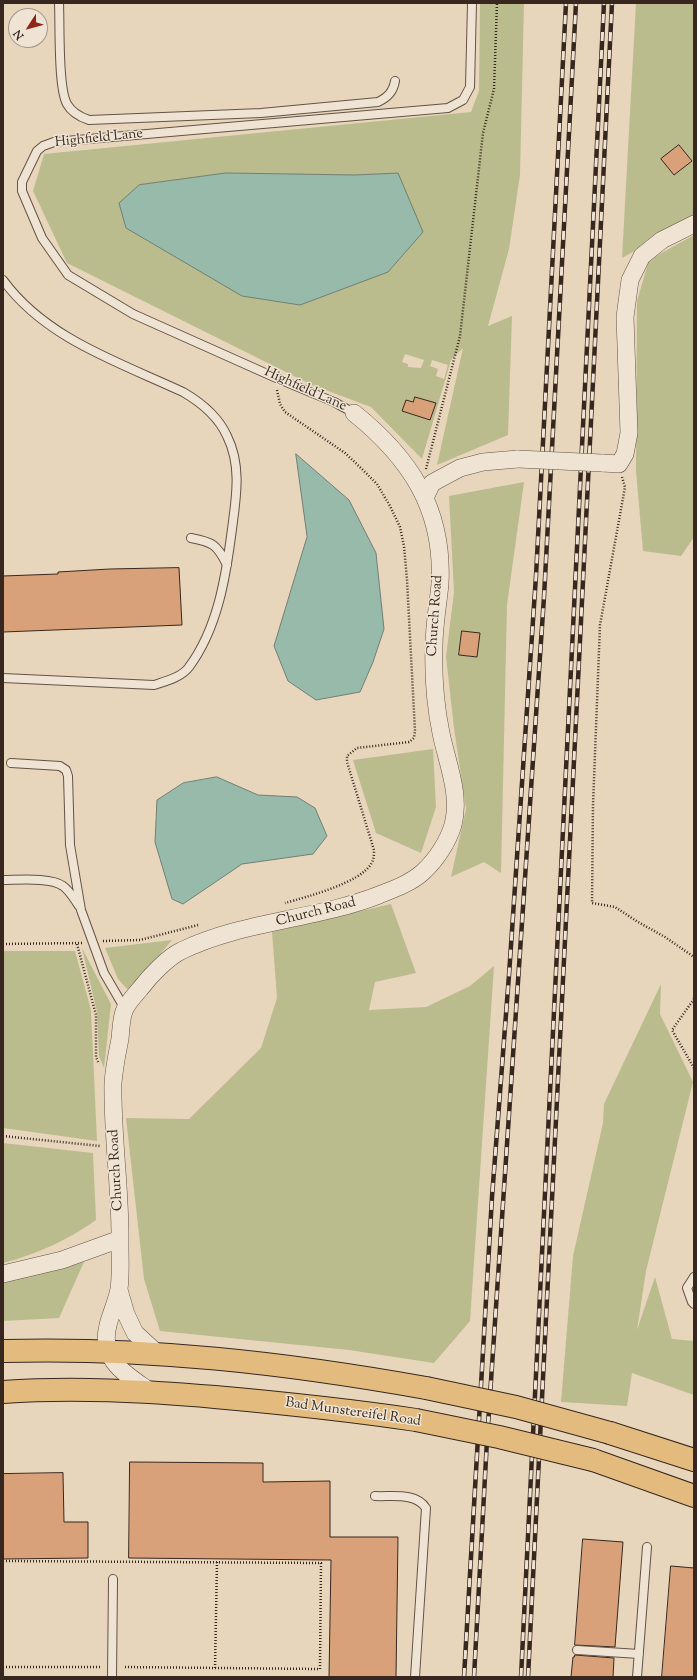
<!DOCTYPE html>
<html>
<head>
<meta charset="utf-8">
<style>
  body { margin:0 }
  #map { position:relative; width:697px; height:1680px; overflow:hidden; background:#e7d6bc; font-family:"Sorts Mill Goudy",serif }
  canvas { display:block }
  .frame { position:absolute; inset:0; border:4px solid #37271e; pointer-events:none }
  .north { position:absolute; left:8px; top:8px; width:40px; height:40px; box-sizing:border-box; background:#efe4d3; border:1px solid #a5988b; border-radius:50%; rotate:234deg; font-size:11px; font-weight:700; line-height:16px; text-align:center; color:#37271e }
  .north::after { content:''; display:block; margin:auto; width:14px; height:18px; background:#8f2418; clip-path:polygon(50% 0,100% 100%,50% 72%,0 100%) }
</style>
</head>
<body>
<div id="map">
<canvas width="697" height="1680"></canvas>
<div class="frame"></div>
<div class="north">N</div>
</div>
<script>
const g = document.querySelector('canvas').getContext('2d');
g.lineJoin = 'round';
function paint(path, color) { g.fillStyle = color; g.fill(path, 'evenodd'); }
function trace(path, color, width, dash) { g.strokeStyle = color; g.lineWidth = width; g.lineCap = dash ? 'butt' : 'round'; g.setLineDash(dash || []); g.stroke(path); }
function label(font, color, halo, rows, align = 'center') {
  g.font = font + ' "Sorts Mill Goudy",serif'; g.lineWidth = 3; g.setLineDash([]); g.textBaseline = 'middle'; g.strokeStyle = halo; g.fillStyle = color; for (const [text, x, y, turn = 0] of rows) {
    g.save(); g.translate(x, y); g.rotate((+turn || 0) * Math.PI / 180); g.textAlign = isNaN(turn) ? turn : align; if (halo) g.strokeText(text, 0, 0); g.fillText(text, 0, 0); g.restore();
  }
}
const green = new Path2D(`
  M480,3H524L520,175L509,249L488,326L512,316L508,435L437,465L463,348L451,360L422,459L371,407L312,385L67,263L33,191L44,154L471,112L479,91ZM226,173L355,175L398,173L126,228L139,185ZM405,354L424,360L421,368L408,367V364L402,362ZM432,360L448,365L444,379L436,376L438,369L430,366ZM415,397L435,403L430,420L402,411L406,400L413,402Z
  M636,3H694V217L622,258ZM679,145L692,161L674,175L662,159Z
  M694,235V537L681,556L643,551L636,471L637,301L649,260Z
  M524,482L507,605L501,873L484,862L451,877L466,809L454,728L446,657L454,592L449,496ZM462,631L480,633L477,657L459,655Z
  M433,749L436,807L421,853L376,833L353,760Z
  M391,904L416,973L375,982L369,1010L426,1007L470,986L494,966L470,1321L434,1363L349,1350L160,1331L144,1279L126,1118L189,1119L261,1048L277,998L272,932Z
  M172,940L129,991L118,979L105,948Z
  M82,948L111,1004L104,1068L99,1056L97,1012Z
  M3,951H75L91,1010L97,1141L3,1128Z
  M661,984L660,1014L693,1082L646,1271L637,1330L655,1277L672,1339L694,1341V1395L632,1373L627,1406L561,1402L573,1256L603,1123L604,1104Z
  M3,1143L93,1153L96,1220C68,1240 37,1254 3,1263Z
  M84,1262L59,1318L3,1321V1282Z`);
const water = new Path2D(`
  M226,173L355,175L398,173L423,232L388,272L300,305L242,296L126,228L119,203L139,185Z
  M296,454L349,500L376,553L384,629L373,662L360,692L316,700L288,681L274,646L307,537Z
  M217,777L258,795L297,797L315,808L327,836L313,854L242,864L183,904L172,899L155,842L157,800L183,783Z`);
const building = new Path2D(`
  M679,145L692,161L674,175L661,159Z
  M415,397L436,403L430,420L402,411L406,400L413,402Z
  M179,568L182,625L3,632V576L58,574V572L110,569Z
  M462,631L480,633L477,657L459,655Z
  M130,1462L263,1463V1482L330,1481V1537H398L396,1677H329L331,1560L129,1558Z
  M63,1473L64,1522H88V1558L3,1559V1474Z
  M583,1539L623,1542L615,1647L575,1645Z
  M671,1566L694,1568V1677H662Z
  M575,1655L614,1658L613,1677H571L573,1657H574Z`);
const path = new Path2D(`
  M277,390L280,404L285,412L345,453L364,471L377,484L390,506L400,527L404,546L407,580L415,731L414,738L409,742L357,748L347,756V762L374,850C374,855 374,860 371,864C360,883 306,897 285,903
  M426,469L460,336L483,133L494,89L497,3
  M622,477L625,487L600,625L593,805L592,903L615,907L638,922L665,937L694,957
  M103,941L140,940L198,925
  M3,944L82,943
  M77,944L96,1015V1057L99,1064
  M694,999L672,1030L694,1068
  M3,1136L100,1146
  M3,1561L321,1563L320,1669L123,1667
  M3,1667H102
  M215,1668L217,1562`);
const service = new Path2D(`
  M59,3C60,25 58,88 67,104C72,113 80,117 89,120L261,113L378,102C388,97 393,92 395,81
  M3,280C46,339 119,362 183,392C202,403 218,416 227,436C242,466 236,498 232,529C226,576 218,628 189,667C182,677 166,681 154,685L3,678
  M354,413L334,402L274,377L133,314L68,275L42,238L22,191V182L37,151L43,146L54,142L448,108L463,100L470,87L472,3
  M191,538C212,542 217,544 227,565
  M11,763L60,766L66,770L68,776L70,845L81,910L104,973L125,1009
  M3,880C18,880 51,877 63,886C70,891 74,899 79,906
  M694,1277L687,1288L692,1302L694,1304
  M375,1496C392,1497 415,1492 426,1508L415,1677
  M577,1650L639,1654
  M112,1677L113,1579
  M637,1677L647,1547`);
const minor = new Path2D(`
  M602,463L619,464L625,454L629,433L625,317L630,280L642,256L662,240L694,224
  M425,498L432,483L460,468L483,462L518,459
  M3,1274L62,1260L120,1239
  M119,1290L126,1314L135,1333L158,1354
  M151,1392C126,1374 99,1361 108,1325C111,1313 117,1301 119,1289C121,1275 120,1259 120,1245C121,1191 112,1137 113,1083C114,1068 117,1054 120,1039C121,1030 121,1017 125,1009C128,1002 135,995 140,989C149,977 168,957 181,951C242,921 315,920 379,895C394,889 411,883 423,872C436,860 448,842 453,825C461,794 447,763 441,733C435,704 433,676 434,646C434,625 438,605 440,584C444,509 410,458 354,413`);
const trunk = new Path2D(`
  M3,1351C146,1347 286,1363 426,1388
  M3,1392C74,1387 144,1391 215,1397C282,1403 349,1410 416,1420
  M610,1433L694,1460
  M593,1460L694,1496`);
const rail = new Path2D(`
  M464,1677L492,1197L509,975L536,576L566,3
  M474,1677L487,1440L544,597L576,3
  M521,1677L604,3
  M528,1677L612,3`);
const minorBridge = new Path2D(`
  M518,459L602,463`);
const trunkBridge = new Path2D(`
  M426,1388L516,1407L610,1433
  M416,1420L499,1437L593,1460`);
const streetNames = [
  ["Highfield Lane",99,139,-6],
  ["Highfield Lane",305,390,24],
  ["Church Road",436,616,-86],
  ["Church Road",316,913,-14],
  ["Church Road",117,1170,-93],
  ["Bad Munstereifel Road",353,1413,8]
];
paint(green, '#babc8d');
paint(water, '#98baab');
trace(water, '#717f73', 1);
paint(building, '#d9a17a');
trace(building, '#37271e', 1);
trace(service, '#635346', 10);
trace(minor, '#635346', 18);
trace(trunk, '#37271e', 24);
trace(path, '#37271e', 2.5, [1, 2]);
trace(service, '#efe4d3', 8);
trace(minor, '#efe4d3', 17);
trace(trunk, '#e4bb7e', 22);
trace(rail, '#37271e', 4.5);
trace(rail, '#efe4d3', 3, [9]);
trace(minorBridge, '#635346', 18, []);
trace(trunkBridge, '#37271e', 24, []);
trace(minorBridge, '#efe4d3', 17);
trace(trunkBridge, '#e4bb7e', 22);
label('14px', '#37271e', '#efe4d3', streetNames);
</script>
</body>
</html>
